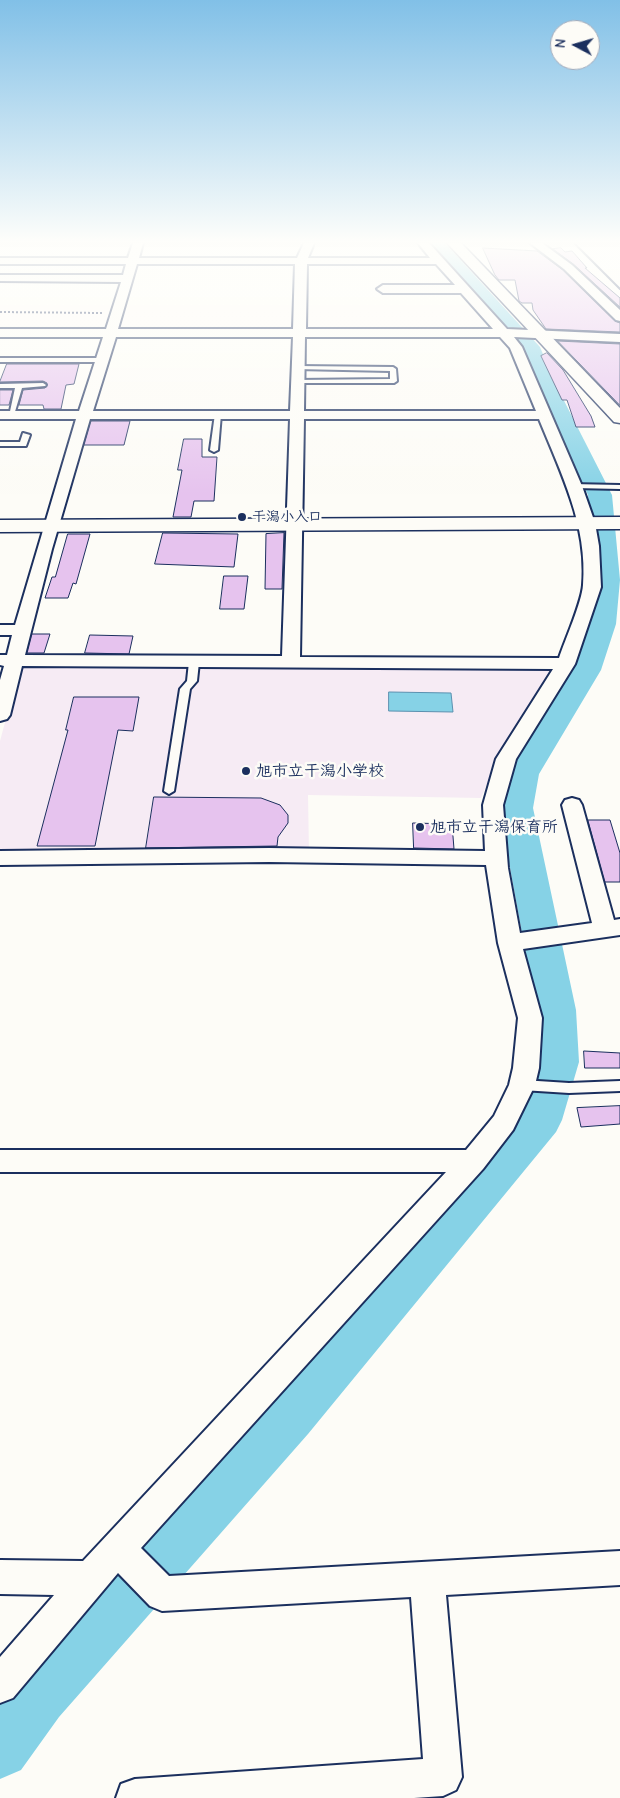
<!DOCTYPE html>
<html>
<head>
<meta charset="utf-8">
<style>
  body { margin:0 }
  #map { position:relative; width:620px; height:1798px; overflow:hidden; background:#fdfcf7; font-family:"Comic Neue",sans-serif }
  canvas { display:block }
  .north { position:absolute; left:550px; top:20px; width:50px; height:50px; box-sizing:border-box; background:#fdfcf7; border:1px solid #a3aaba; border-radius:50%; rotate:276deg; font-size:14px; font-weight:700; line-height:20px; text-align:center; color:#1b2f5e }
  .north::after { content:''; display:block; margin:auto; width:18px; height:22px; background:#1b2f5e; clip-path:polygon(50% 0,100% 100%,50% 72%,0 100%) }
</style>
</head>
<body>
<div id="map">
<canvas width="620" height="1798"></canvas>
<div class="north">N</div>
</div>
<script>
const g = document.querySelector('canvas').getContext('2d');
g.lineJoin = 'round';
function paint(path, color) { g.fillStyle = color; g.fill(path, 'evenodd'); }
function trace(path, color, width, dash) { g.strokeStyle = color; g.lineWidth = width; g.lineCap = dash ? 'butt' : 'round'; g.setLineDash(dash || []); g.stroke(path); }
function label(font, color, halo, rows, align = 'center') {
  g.font = font + ' "Comic Neue","Klee One",sans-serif'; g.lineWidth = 5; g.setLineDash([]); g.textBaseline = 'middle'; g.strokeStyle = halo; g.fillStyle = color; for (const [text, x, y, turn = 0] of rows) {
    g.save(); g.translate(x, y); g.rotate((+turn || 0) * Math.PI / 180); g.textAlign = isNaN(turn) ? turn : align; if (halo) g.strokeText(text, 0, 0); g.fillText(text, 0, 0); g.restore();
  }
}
const built = new Path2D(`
  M194,666L551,669L554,673L502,748L481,798L308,795L309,853L0,852V741L20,667Z`);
const water = new Path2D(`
  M389,692L451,693L453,712L389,711Z`);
const river = new Path2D(`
  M427,243H445L540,347L555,383L612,495L620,580L616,624L601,670L539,774L533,808L576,1010L579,1062L562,1120L556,1132L308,1434L59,1717L21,1770L0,1779V1699L17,1675L272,1400L522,1112L539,1062L536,1010L499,808L507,774L571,670L588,624L593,588L588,495L533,383L520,349Z`);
const building = new Path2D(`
  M483,248L537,251L563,270L615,321L620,323V332L546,329L533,310L532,303H522L519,301L515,280H499L495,275Z
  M561,248L565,252L572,251L587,268H585L620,298V307L573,264L553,249Z
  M558,341L620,344V405Z
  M547,353L563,370L591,416L595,427H576L567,400H562L541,356Z
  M7,364H79L74,384L66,385L61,409H44L43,405H19L23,390L45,388L47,383L43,381L0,382Z
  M0,390H13L9,405H0Z
  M91,421H130L124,445H84Z
  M184,439H202V457H217L214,501H194L191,517H173L182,470H178Z
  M163,533L238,534L234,567L155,564Z
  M284,533L282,589H265L266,534Z
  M68,534H90L76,584L73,583L68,598H45L52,577H55Z
  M224,576H248L244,609H220Z
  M32,634H50L44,653H27Z
  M90,635L133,636L129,654L85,653Z
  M74,697H139L133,731L118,730L95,846H37L68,730H66Z
  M154,797L261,798L280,805L288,815V823L278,837L277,846L146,848Z
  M588,820H610L620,853V882H605Z
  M413,823L452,824L454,849L414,848Z
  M584,1051L620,1053V1068H585Z
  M620,1106V1124L581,1127L577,1108Z`);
const path = new Path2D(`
  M0,312L102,313`);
const lane = new Path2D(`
  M0,358H100L103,360L100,362H0Z
  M298,366L393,367L396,369L397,381L394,383H298L295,381L296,380L390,379V371L296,369V367Z
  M43,383L46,385L45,386L22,388L14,415L9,416L15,388H0V384Z
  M218,412L221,414L218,450L214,452L210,450L215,414Z
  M23,433L30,435L26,446H0V442H20Z
  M571,484L620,485V489L574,488H571Z
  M194,659L199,662L197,681L190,689L174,791L169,794L164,791L180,689L187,681L189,662Z
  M522,1080L569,1083L620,1081V1091L569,1093L522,1090L517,1089L516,1085L517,1081Z`);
const street = new Path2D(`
  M133,243H143L139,258H297L304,243H314L308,258H430L418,243H429L507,329L620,334V342L514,337L522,347L582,486L595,523L599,546L601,587L575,664L516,759L503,805L508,868L520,933L592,923L562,805L565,800L572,798L579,800L582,805L614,920L620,919V935L523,949L542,1018L539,1068L535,1085L513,1130L483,1169L141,1548L169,1576L620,1551V1585L446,1595L462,1777L456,1790L443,1796L414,1798H116L121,1784L135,1779L423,1759L411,1597L162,1611L150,1606L118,1573L13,1698L0,1703V1657L54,1595L0,1594V1560L83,1561L446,1172H0V1150H466L494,1116L509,1085L513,1068L518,1018L498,943L486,865L269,862L0,865V851L269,848L485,851L483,805L496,759L553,669L22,666L10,715L7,719L0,721V680L4,666L0,665V655H7L12,635H0V625H15L76,419H0V411H79L103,337H0V329H106L121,282L0,281V275H123L126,264H0V258H128ZM137,264H295L293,329H118ZM307,264H436L455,285H383L377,289L383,293H461L493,329H306ZM116,337H293L290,411H93ZM305,337H500L510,348L536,411H304ZM90,419H290L282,656L25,655L52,549ZM304,419H539C561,473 588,526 583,585C582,602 565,640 559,658L300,657Z
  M530,243H542L572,265L620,310V321L616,320L564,269Z`);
const secondary = new Path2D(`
  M620,517V529L0,532V520Z`);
const highway = new Path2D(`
  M447,243H461L620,408V423L614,422Z`);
const rail = new Path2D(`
  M574,243L620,289`);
const markers = [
  [242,517,5,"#1b2f5e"],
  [246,771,5,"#1b2f5e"],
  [420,827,5,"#1b2f5e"]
];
const farPoinames = [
  ["干潟小入口",252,517]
];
const poiNames = [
  ["旭市立干潟小学校",256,771],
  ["旭市立干潟保育所",430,827]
];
paint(built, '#f6ebf4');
paint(water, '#86d2e6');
trace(water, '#5b91b0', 1);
paint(river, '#86d2e6');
paint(building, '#e6c3ee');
trace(building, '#1b2f5e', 1);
trace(lane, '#1b2f5e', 4);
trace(street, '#1b2f5e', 4);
trace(secondary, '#1b2f5e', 3);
trace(highway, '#1b2f5e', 3);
trace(path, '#1b2f5e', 2, [2, 2]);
paint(lane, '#fdfcf7');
paint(street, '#fdfcf7');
paint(secondary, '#fdfcf7');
paint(highway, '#fdfcf7');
trace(rail, '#1b2f5e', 2);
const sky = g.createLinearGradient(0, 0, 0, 494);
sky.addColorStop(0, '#81c0e7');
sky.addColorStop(0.49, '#fefefb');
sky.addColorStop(1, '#fefefb00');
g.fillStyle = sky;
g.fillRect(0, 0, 620, 494);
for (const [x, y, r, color] of markers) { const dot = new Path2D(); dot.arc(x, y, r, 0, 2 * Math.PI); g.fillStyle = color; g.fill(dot); trace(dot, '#fdfcf7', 2); }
label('bold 14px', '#1b2f5e', '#fdfcf7', farPoinames, 'left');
label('bold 16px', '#1b2f5e', '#fdfcf7', poiNames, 'left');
</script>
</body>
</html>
